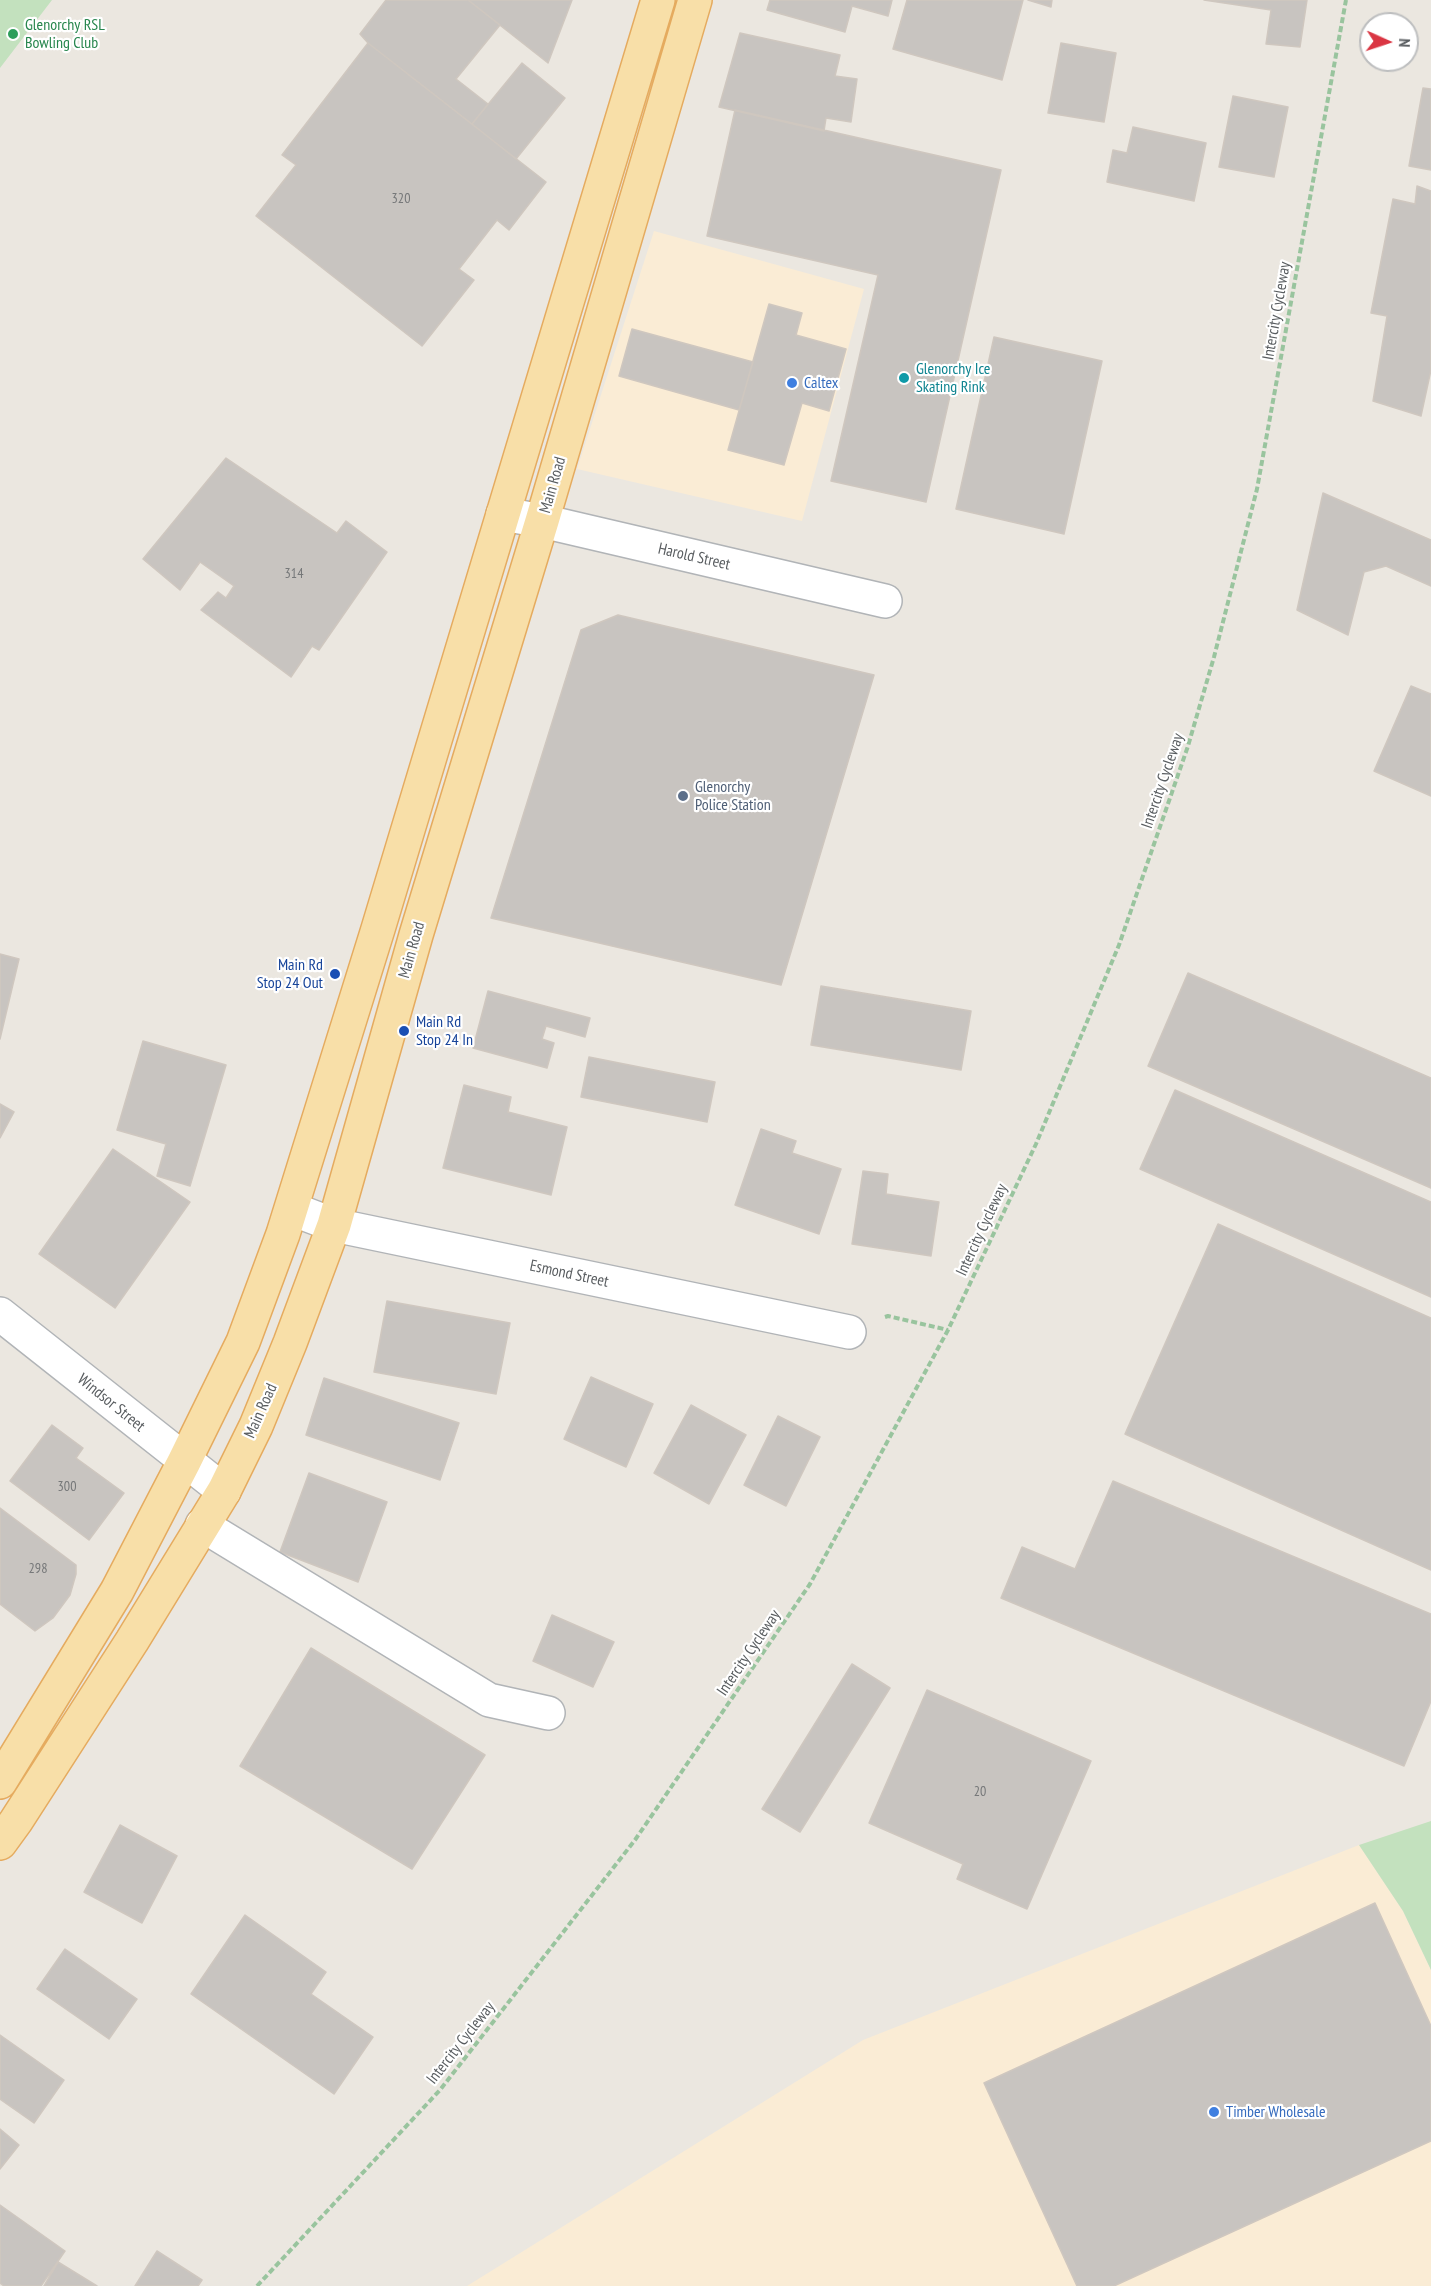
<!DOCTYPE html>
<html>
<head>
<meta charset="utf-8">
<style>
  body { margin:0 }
  #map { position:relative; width:1431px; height:2286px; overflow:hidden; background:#ebe7e0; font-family:"PT Sans Narrow",sans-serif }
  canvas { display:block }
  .north { position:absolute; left:1359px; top:12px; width:60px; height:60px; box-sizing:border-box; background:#fff; border:2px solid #bdbebf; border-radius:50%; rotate:93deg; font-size:16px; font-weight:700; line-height:24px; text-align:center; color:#595d60 }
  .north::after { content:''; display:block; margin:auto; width:21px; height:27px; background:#da3643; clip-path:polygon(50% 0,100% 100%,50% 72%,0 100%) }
</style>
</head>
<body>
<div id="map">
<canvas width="1431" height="2286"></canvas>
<div class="north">N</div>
</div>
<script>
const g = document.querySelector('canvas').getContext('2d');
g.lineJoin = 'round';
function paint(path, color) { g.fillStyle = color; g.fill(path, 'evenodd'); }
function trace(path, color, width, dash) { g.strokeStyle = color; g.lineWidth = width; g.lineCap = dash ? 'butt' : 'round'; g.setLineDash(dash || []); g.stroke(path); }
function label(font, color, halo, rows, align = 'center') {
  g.font = font + ' "PT Sans Narrow",sans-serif'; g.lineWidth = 4.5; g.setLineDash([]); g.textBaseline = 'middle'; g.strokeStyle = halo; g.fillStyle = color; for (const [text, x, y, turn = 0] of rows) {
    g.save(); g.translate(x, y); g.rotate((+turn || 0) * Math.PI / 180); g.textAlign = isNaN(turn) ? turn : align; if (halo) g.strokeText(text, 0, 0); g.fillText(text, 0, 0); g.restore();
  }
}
const commercial = new Path2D(`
  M654,231L864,289L802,521L577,469Z
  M1359,1845L1403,1911L1431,1970V2286H467L863,2040Z`);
const green = new Path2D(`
  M0,0H52L0,68Z
  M1431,1821V1970L1403,1911L1359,1845Z`);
const building = new Path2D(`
  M386,0H468L500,25L456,79L488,104L472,124L368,43L360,34Z
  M468,0H572L548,63Z
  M770,0H892L888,16L852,6L845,32L767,10Z
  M907,0H1023L1002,80L893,49Z
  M1028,0H1052L1051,7Z
  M1204,0H1307L1300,47L1266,44L1271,10Z
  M740,33L840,55L835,76L857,79L851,122L826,118L824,131L719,107Z
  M368,43L546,182L509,230L497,220L459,269L474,280L422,346L256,216L296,165L282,155Z
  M1061,43L1116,53L1104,122L1048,113Z
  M522,63L565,98L516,159L472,124Z
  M1423,88L1431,89V170L1409,166Z
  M1233,96L1288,107L1274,177L1219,167Z
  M735,110L1001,170L926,502L831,481L878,275L707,236Z
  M1133,127L1206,143L1194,201L1107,182L1113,150L1127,153Z
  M1417,186L1431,191V370L1421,416L1373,401L1387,316L1371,313L1393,199L1415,204Z
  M769,304L802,313L796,335L846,349L829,411L802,403L784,465L728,450Z
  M632,329L753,362L739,410L619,376Z
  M994,337L1102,361L1064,534L956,509Z
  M226,458L337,533L346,521L387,552L319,650L312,646L291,677L201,610L218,592L226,598L234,586L200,562L180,590L143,559Z
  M1323,493L1431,540V586L1386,566L1364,572L1348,635L1297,610Z
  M618,615L874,675L781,985L491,918L581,630Z
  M1411,686L1431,694V796L1374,771Z
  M0,954L19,959L0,1039Z
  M1188,973L1431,1078V1188L1148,1066Z
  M821,986L971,1011L961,1070L811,1045Z
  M488,991L590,1018L585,1037L546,1026L542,1039L554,1043L547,1068L473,1048Z
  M143,1041L226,1065L190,1186L157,1176L166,1144L117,1130Z
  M589,1057L715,1082L707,1122L581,1097Z
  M464,1085L511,1097L508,1112L567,1127L551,1195L443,1168Z
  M1175,1090L1431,1202V1297L1140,1169Z
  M0,1104L14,1112L0,1138Z
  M761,1129L796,1141L792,1153L841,1169L819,1234L735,1205Z
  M113,1149L190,1202L115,1308L39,1254Z
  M863,1171L888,1174L886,1194L939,1202L931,1256L852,1244Z
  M1218,1224L1431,1318V1570L1125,1434Z
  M387,1301L510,1323L496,1394L374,1372Z
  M591,1377L653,1404L626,1467L564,1439Z
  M324,1378L459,1423L440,1480L306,1435Z
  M691,1405L746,1435L709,1504L654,1473Z
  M778,1416L820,1437L786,1506L744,1485Z
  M52,1425L83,1448L76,1458L124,1493L89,1540L10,1481Z
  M309,1473L387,1502L358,1582L280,1552Z
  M1113,1481L1431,1614V1701L1404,1766L1001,1598L1022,1547L1075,1569Z
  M0,1508L76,1565V1574L70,1595L53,1618L35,1631L0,1604Z
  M552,1615L614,1642L593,1687L533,1661Z
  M311,1648L485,1755L412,1869L240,1766Z
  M852,1664L890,1688L800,1832L762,1809Z
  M927,1690L1091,1761L1027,1909L957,1879L963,1864L869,1823Z
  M120,1825L177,1856L142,1923L84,1892Z
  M1375,1903L1431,2026V2141L1114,2286H1077L984,2083Z
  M245,1915L326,1972L311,1994L373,2037L334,2094L191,1994Z
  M65,1949L137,1999L109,2039L37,1989Z
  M0,2035L64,2080L34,2123L0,2099Z
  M0,2129L19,2145L0,2169Z
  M0,2205L65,2251L41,2286H4L0,2283Z
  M157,2251L202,2280L198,2286H135Z
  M58,2262L97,2286H44Z`);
const path = new Path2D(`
  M885,1317L888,1316L948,1330
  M257,2286L440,2090L635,1840L810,1584L948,1330L1036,1144L1119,945L1188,746L1214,657L1257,489L1346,0`);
const minor = new Path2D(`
  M503,514L542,521L885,601
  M292,1209L334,1225L849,1332
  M0,1314L224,1491
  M202,1525L489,1700L548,1713`);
const major = new Path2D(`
  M0,1782L117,1591L184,1462L243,1342L283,1234L378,929L658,0
  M0,1843L16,1821L132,1641L224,1491L256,1426L290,1343L334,1225L416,935L542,521L695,0`);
const markers = [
  [13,34,6,"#2e9e5b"],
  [904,378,6,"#0f9aa8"],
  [792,383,6,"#3f7fe0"],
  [683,796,6,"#5c6f8a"],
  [335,974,6,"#1a4fb4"],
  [404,1031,6,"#1a4fb4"],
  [1214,2112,6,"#3f7fe0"]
];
const numberNames = [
  ["320",401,199],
  ["314",294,574],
  ["300",67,1487],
  ["298",38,1569],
  ["20",980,1792]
];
const leisureNames = [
  ["Glenorchy RSL",25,25],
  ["Bowling Club",25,43]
];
const streetNames = [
  ["Intercity Cycleway",1277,311,-80],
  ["Main Road",553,485,-74],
  ["Harold Street",694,557,13],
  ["Intercity Cycleway",1163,781,-71],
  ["Main Road",412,950,-74],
  ["Intercity Cycleway",982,1230,-65],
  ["Esmond Street",569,1274,12],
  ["Windsor Street",111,1403,39],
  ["Main Road",261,1411,-66],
  ["Intercity Cycleway",749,1653,-56],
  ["Intercity Cycleway",461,2043,-52]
];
const cultureNames = [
  ["Glenorchy Ice",916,369],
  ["Skating Rink",916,387]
];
const shopNames = [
  ["Caltex",804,383],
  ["Timber Wholesale",1226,2112]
];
const serviceNames = [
  ["Glenorchy",695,787],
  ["Police Station",695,805]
];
const transitNames = [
  ["Main Rd",323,965],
  ["Stop 24 Out",323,983],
  ["Main Rd",416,1022,"left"],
  ["Stop 24 In",416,1040,"left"]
];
paint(commercial, '#faecd5');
paint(green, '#c3e1be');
paint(building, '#c8c4c0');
trace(building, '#cfc7bf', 1.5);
trace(minor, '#b1b4b7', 36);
trace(major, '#e5ab5f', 36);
trace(path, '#99c49e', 4, [6, 3]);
trace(minor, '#fff', 33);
trace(major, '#f8dfa8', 33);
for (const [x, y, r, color] of markers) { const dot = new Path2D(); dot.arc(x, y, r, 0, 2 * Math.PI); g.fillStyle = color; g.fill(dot); trace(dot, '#fff', 2); }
label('14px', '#757778', null, numberNames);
label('16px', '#27864d', '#fff', leisureNames, 'left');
label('16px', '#595d60', '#fff', streetNames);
label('16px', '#0d838f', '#fff', cultureNames, 'left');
label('16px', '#366cbe', '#fff', shopNames, 'left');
label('16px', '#4e5e75', '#fff', serviceNames, 'left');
label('16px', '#164399', '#fff', transitNames, 'right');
</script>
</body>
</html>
